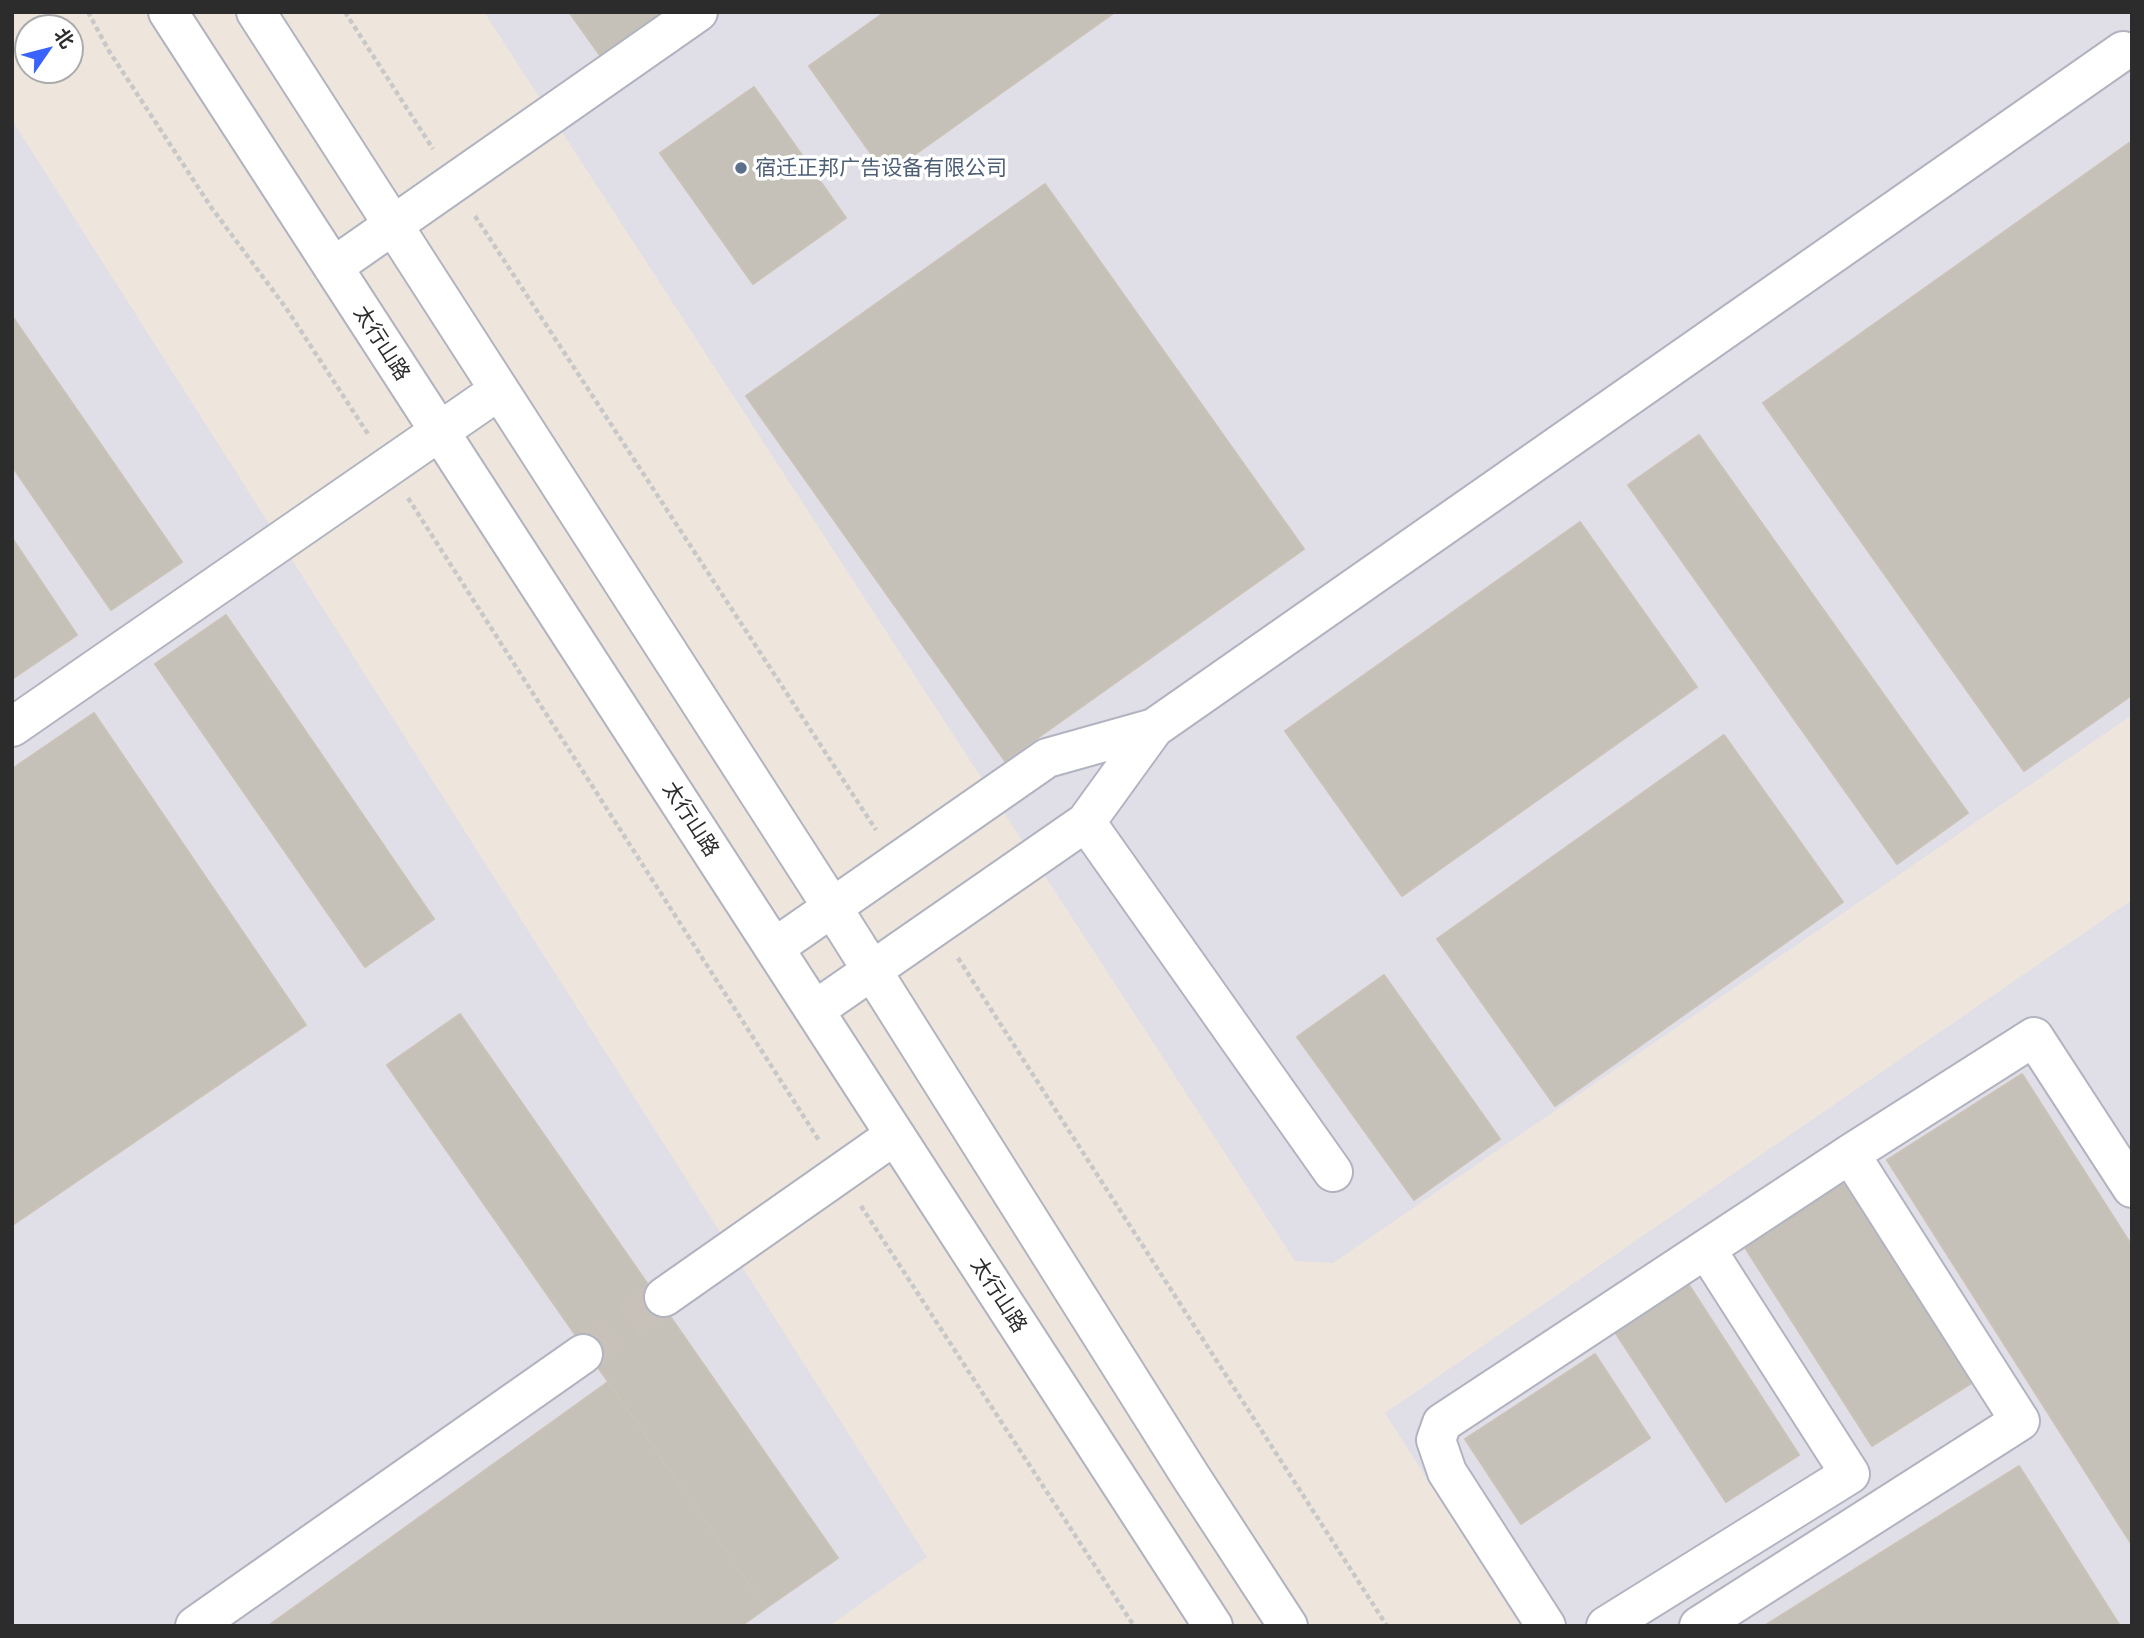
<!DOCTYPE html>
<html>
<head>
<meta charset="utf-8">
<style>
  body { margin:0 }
  #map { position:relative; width:2144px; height:1638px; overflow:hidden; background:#eee6dd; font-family:Commissioner,"Noto Sans SC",sans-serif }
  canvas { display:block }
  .frame { position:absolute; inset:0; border:14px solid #2c2c2c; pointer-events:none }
  .north { position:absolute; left:14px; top:14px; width:70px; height:70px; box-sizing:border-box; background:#fff; border:2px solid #ababab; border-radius:50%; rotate:55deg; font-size:19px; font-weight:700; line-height:28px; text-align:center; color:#2c2c2c }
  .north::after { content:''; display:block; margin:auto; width:24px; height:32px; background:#3962ff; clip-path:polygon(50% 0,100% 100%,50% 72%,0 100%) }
</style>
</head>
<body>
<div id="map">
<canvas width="2144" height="1638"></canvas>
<div class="frame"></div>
<div class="north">北</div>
</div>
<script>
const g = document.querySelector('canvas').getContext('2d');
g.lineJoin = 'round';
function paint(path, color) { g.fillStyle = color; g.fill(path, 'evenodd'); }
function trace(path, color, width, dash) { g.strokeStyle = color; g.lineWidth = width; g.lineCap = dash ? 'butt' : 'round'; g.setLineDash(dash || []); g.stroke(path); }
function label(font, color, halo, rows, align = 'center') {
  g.font = font + ' Commissioner,"Noto Sans SC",sans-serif'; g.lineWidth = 7; g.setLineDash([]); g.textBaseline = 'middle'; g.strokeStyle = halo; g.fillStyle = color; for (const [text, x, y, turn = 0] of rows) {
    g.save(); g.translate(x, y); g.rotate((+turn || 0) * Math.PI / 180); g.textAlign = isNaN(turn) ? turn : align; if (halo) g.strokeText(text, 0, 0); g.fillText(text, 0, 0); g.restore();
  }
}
const industrial = new Path2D(`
  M484,12H2132V715L1333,1263L1295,1261Z
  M12,120L927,1557L829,1626H12Z
  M2132,900V1626H1520L1385,1413Z`);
const building = new Path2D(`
  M569,12H682L607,65Z
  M885,12H1115L886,175L809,66Z
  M754,87L846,218L753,284L660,153Z
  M2132,141V695L2024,771L1763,403Z
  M1045,184L1304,549L1005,761L746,396Z
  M12,316L182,562L111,610L12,466Z
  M1699,435L1968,813L1897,864L1628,485Z
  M1580,522L1697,687L1402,896L1285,731Z
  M12,538L77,635L12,679Z
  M226,615L434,919L365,967L155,664Z
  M94,713L306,1025L14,1224L12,769Z
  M1724,735L1843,902L1555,1106L1437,939Z
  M1384,975L1500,1139L1414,1200L1297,1037Z
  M460,1014L838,1558L766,1608L387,1065Z
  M2022,1074L2132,1246V1545L1887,1160Z
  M1850,1179L1978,1379L1872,1446L1744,1246Z
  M1689,1285L1799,1455L1726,1502L1615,1332Z
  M1595,1354L1650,1438L1521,1524L1465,1439Z
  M608,1382L766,1608L741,1626H268Z
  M2019,1466L2120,1626H1764Z`);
const minorTunnel = new Path2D(`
  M583,1354L664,1297`);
const path = new Path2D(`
  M88,12L109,51L211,207L286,308L368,434
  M345,12L433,149
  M475,216L876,830
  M408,498L820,1142
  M958,958L1387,1626
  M861,1206L1134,1626`);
const minor = new Path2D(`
  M168,12L1213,1626
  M256,12L832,907L1191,1477L1288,1626
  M333,267L698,12
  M12,727L498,391
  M1154,728L2123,51
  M1086,822L1333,1172
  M774,948L1047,758L1154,728L1086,822L815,1010
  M664,1297L895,1135
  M195,1626L583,1354
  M1546,1626L1447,1472L1436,1440L1442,1423L1850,1154
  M1606,1626L1850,1474L1706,1249
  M1699,1626L2020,1421L1850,1154L2034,1037L2132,1188`);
const markers = [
  [741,168,7,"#5c6f8a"]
];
const serviceNames = [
  ["宿迁正邦广告设备有限公司",755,168]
];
const streetNames = [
  ["太行山路",382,343,57],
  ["太行山路",691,819,57],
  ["太行山路",999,1295,57]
];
paint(industrial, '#e0dee6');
paint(building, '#c6c1b8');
trace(building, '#cac2b6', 2);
trace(minorTunnel, '#c7c1ba', 38, [38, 19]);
trace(minor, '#b1b4c0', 42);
trace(path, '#c8c8c8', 4.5, [5, 3.5]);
trace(minor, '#fff', 38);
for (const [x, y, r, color] of markers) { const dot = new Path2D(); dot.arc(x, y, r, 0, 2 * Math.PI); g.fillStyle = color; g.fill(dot); trace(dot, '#fff', 2.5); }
label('21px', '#4e5e75', '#fff', serviceNames, 'left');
label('21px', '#2c2c2c', '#fff', streetNames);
</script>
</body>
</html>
